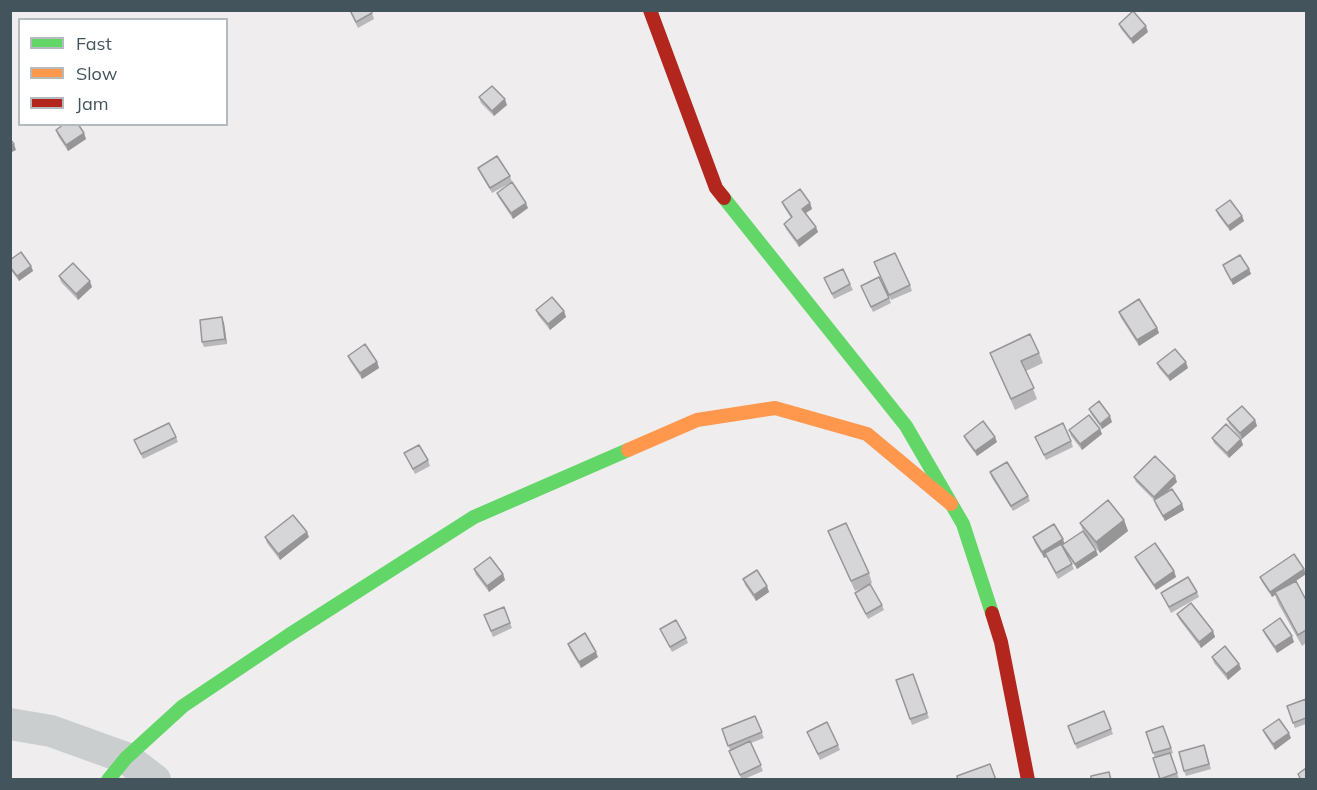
<!DOCTYPE html>
<html>
<head>
<meta charset="utf-8">
<style>
  body { margin:0 }
  #map { position:relative; width:1317px; height:790px; overflow:hidden; background:#efedee; font-family:Mulish,sans-serif }
  canvas { display:block }
  .frame { position:absolute; inset:0; border:12px solid #44545c; pointer-events:none }
  .legend { position:absolute; left:18px; top:18px; width:210px; height:108px; box-sizing:border-box; background:#fff; border:2px solid #b4bbbe; margin:0; padding:8px 10px; list-style:none; font-size:18px; color:#44545c }
  .legend li { display:flex; align-items:center; gap:12px; height:30px }
  .legend b { width:30px; border:2px solid #b4bbbe }
</style>
</head>
<body>
<div id="map">
<canvas width="1317" height="790"></canvas>
<div class="frame"></div>
<ul class="legend">
<li><b style="height:8px;background:#63d668"></b>Fast</li>
<li><b style="height:8px;background:#ff974d"></b>Slow</li>
<li><b style="height:8px;background:#b3261e"></b>Jam</li>
</ul>
</div>
<script>
const g = document.querySelector('canvas').getContext('2d');
g.lineJoin = 'round';
function trace(path, color, width, dash) { g.strokeStyle = color; g.lineWidth = width; g.lineCap = dash ? 'butt' : 'round'; g.setLineDash(dash || []); g.stroke(path); }
function paint(path, color) { g.fillStyle = color; g.fill(path, 'evenodd'); }
const street = new Path2D(`
  M10,724L51,731L126,758L155,780`);
const fast = new Path2D(`
  M724,198L906,426L963,524L992,613
  M108,780L126,758L183,706L289,635L474,517L628,450`);
const slow = new Path2D(`
  M628,450L697,420L775,408L867,434L951,504`);
const jam = new Path2D(`
  M650,10L716,188L724,198
  M992,613L1001,642L1028,780`);
const wall = new Path2D(`
  M349,10L372,13L374,19L358,28Z
  M1119,24L1148,32L1133,44L1121,29Z
  M479,97L507,105L494,116L481,103Z
  M56,130L84,133L86,139L68,151L58,136Z
  M478,168L510,176L512,182L492,193L480,173Z
  M497,193L528,208L513,219L499,198Z
  M782,202L810,203L812,209L806,213L818,232L799,247L786,229L784,224L791,218L784,207Z
  M1216,210L1242,216L1244,221L1230,231L1218,215Z
  M10,260L31,266L33,271L19,281L10,269Z
  M874,262L910,285L912,291L891,300Z
  M1223,265L1249,269L1251,274L1233,285L1225,271Z
  M59,276L92,287L78,300L61,282Z
  M824,278L850,284L853,290L834,299Z
  M861,286L889,298L891,303L873,312Z
  M536,310L564,311L566,317L550,330L538,315Z
  M1119,312L1157,328L1159,333L1139,346L1121,318Z
  M224,323L227,344L204,347L202,342Z
  M990,353H1039L1043,363L1026,371L1037,399L1015,410Z
  M348,356L377,362L379,368L362,379L350,361Z
  M1157,363L1188,368L1170,381L1159,368Z
  M1089,409L1112,422L1102,429L1091,414Z
  M1227,419L1255,420L1257,426L1242,439L1229,424Z
  M1100,429L1102,434L1082,450L1071,436L1069,430Z
  M964,436L997,442L977,456L966,441Z
  M176,437L178,442L143,459L134,440Z
  M1035,437L1071,441L1073,447L1046,460Z
  M1212,438L1241,439L1243,445L1229,458L1214,443Z
  M404,453L428,460L430,466L415,474Z
  M990,472L1028,496L1030,501L1013,511L992,478Z
  M1134,477L1177,482L1166,492L1182,504L1184,510L1165,521L1156,506L1154,500L1136,482Z
  M1124,520L1128,531L1100,553L1089,539L1098,555L1077,569L1065,551L1074,569L1058,579L1046,557L1044,558L1035,543L1033,537L1065,543L1083,531L1080,523Z
  M828,531L869,573L872,583L870,584L882,605L884,610L868,619L857,599L855,593L867,586L855,591Z
  M265,537H309L280,560L267,543Z
  M1135,557L1174,571L1176,577L1156,590L1137,562Z
  M474,569L503,574L505,580L489,592L476,575Z
  M1306,574L1296,581L1306,600V643L1302,646L1278,603L1275,595L1272,597L1262,582L1260,577Z
  M743,579L767,586L769,592L756,601L745,585Z
  M1197,592L1199,597L1171,613L1161,593Z
  M504,607L512,628L493,637L484,615Z
  M1177,614L1213,631L1215,637L1201,648L1179,619Z
  M660,629L686,638L688,643L672,652Z
  M1263,630L1294,642L1277,653L1265,635Z
  M568,644L598,657L581,668L570,650Z
  M1212,657L1239,664L1241,669L1228,680L1214,663Z
  M913,674L929,718L912,725L896,680Z
  M1306,699V724L1295,728L1287,706Z
  M1104,711L1113,734L1077,749L1068,726Z
  M755,716L764,738L751,743L763,771L742,780L731,756L729,751L730,750L722,729Z
  M1163,726L1173,753L1171,754L1179,779L1176,780H1160L1153,758H1155L1146,732Z
  M1263,730L1291,738L1275,750L1265,735Z
  M807,732L838,745L840,750L820,760Z
  M1204,745L1211,769L1186,776L1184,771Z`);
const shadedWall = new Path2D(`
  M1146,26L1148,32L1133,44L1131,39Z
  M505,99L507,105L494,116L492,111Z
  M84,133L86,139L68,151L66,145Z
  M14,144L16,150L10,153V146Z
  M526,203L528,208L513,219L511,213Z
  M810,203L812,209L804,214L802,209Z
  M1242,216L1244,221L1230,231L1228,226Z
  M816,227L818,232L799,247L797,241Z
  M31,266L33,271L19,281L17,276Z
  M1249,269L1251,274L1233,285L1231,280Z
  M90,281L92,287L78,300L76,294Z
  M564,311L566,317L550,330L548,324Z
  M222,317L224,323L227,344L225,339Z
  M1157,328L1159,333L1139,346L1137,340Z
  M377,362L379,368L362,379L360,373Z
  M1186,362L1188,368L1170,381L1168,376Z
  M1110,416L1112,422L1102,429L1100,424Z
  M1255,420L1257,426L1242,439L1240,433Z
  M1100,429L1102,434L1082,450L1080,444Z
  M995,437L997,442L977,456L975,451Z
  M1241,439L1243,445L1229,458L1227,453Z
  M1175,476L1177,482L1156,502L1154,497Z
  M1182,504L1184,510L1165,521L1163,516Z
  M1124,520L1128,531L1100,553L1096,542Z
  M307,532L309,537L280,560L278,554Z
  M1063,539L1065,545L1047,556L1045,553L1046,557L1044,558L1042,552Z
  M1096,550L1098,555L1077,569L1075,564Z
  M1304,569L1306,574L1272,597L1270,592Z
  M1174,571L1176,577L1156,590L1154,585Z
  M503,574L505,580L489,592L487,586Z
  M767,586L769,592L756,601L754,595Z
  M1213,631L1215,637L1201,648L1199,642Z
  M1292,636L1294,642L1277,653L1275,647Z
  M596,652L598,657L581,668L579,662Z
  M1239,664L1241,669L1228,680L1226,674Z
  M1289,733L1291,738L1275,750L1273,744Z`);
const building = new Path2D(`
  M350,10H370L372,13L356,22Z
  M1133,11L1146,26L1131,39L1119,24Z
  M492,86L505,99L492,111L479,97Z
  M64,124H78L84,133L66,145L56,130Z
  M10,139L14,144L10,146Z
  M497,156L510,176L490,188L478,168Z
  M512,182L526,203L511,213L497,193Z
  M800,189L810,203L802,209L816,227L797,241L784,224L792,217L782,202Z
  M1230,200L1242,216L1228,226L1216,210Z
  M21,252L31,266L17,276L10,267V260Z
  M895,253L910,285L889,295L874,262Z
  M1240,255L1249,269L1231,280L1223,265Z
  M73,263L90,281L76,294L59,276Z
  M843,269L850,284L832,294L824,278Z
  M879,277L889,298L871,307L861,286Z
  M552,297L564,311L548,324L536,310Z
  M1139,299L1157,328L1137,340L1119,312Z
  M222,317L225,339L202,342L200,320Z
  M1030,334L1039,353L1021,361L1034,388L1011,399L990,353Z
  M365,344L377,362L360,373L348,356Z
  M1175,349L1186,362L1168,376L1157,363Z
  M1099,401L1110,416L1100,424L1089,409Z
  M1242,406L1255,420L1240,433L1227,419Z
  M1089,415L1100,429L1080,444L1069,430Z
  M983,421L995,437L975,451L964,436Z
  M169,423L176,437L141,454L134,440Z
  M1063,423L1071,441L1044,455L1035,437Z
  M1226,424L1241,439L1227,453L1212,438Z
  M419,445L428,460L413,469L404,453Z
  M1155,456L1175,476L1154,497L1134,477Z
  M1007,462L1028,496L1011,506L990,472Z
  M1172,489L1182,504L1163,516L1154,500Z
  M1108,500L1124,520L1096,542L1080,523Z
  M293,515L307,532L278,554L265,537Z
  M846,523L869,573L851,581L828,531Z
  M1054,524L1063,539L1042,552L1033,537Z
  M1083,531L1096,550L1075,564L1062,545Z
  M1155,543L1174,571L1154,585L1135,557Z
  M1061,544L1072,564L1056,573L1045,553Z
  M1294,554L1304,569L1270,592L1260,577Z
  M490,557L503,574L487,586L474,569Z
  M757,570L767,586L754,595L743,579Z
  M1188,577L1197,592L1169,607L1161,593Z
  M1296,581L1306,600V630L1298,635L1275,592Z
  M870,584L882,605L866,614L855,593Z
  M1191,603L1213,631L1199,642L1177,614Z
  M504,607L510,623L491,631L484,615Z
  M1280,618L1292,636L1275,647L1263,630Z
  M676,620L686,638L670,647L660,629Z
  M585,633L596,652L579,662L568,644Z
  M1225,646L1239,664L1226,674L1212,657Z
  M913,674L927,713L910,719L896,680Z
  M1306,699V718L1293,723L1287,706Z
  M1104,711L1111,729L1075,744L1068,726Z
  M755,716L762,732L728,746L722,729Z
  M1279,719L1289,733L1273,744L1263,730Z
  M827,722L838,745L818,754L807,732Z
  M1163,726L1171,748L1153,753L1146,732Z
  M750,741L761,765L740,775L729,751Z
  M1204,745L1209,764L1184,771L1179,752Z
  M1170,753L1177,773L1160,779L1153,758Z
  M990,764L996,780H958L957,776Z
  M1306,768V780H1301L1298,774Z
  M1109,772L1111,780H1091V776Z`);
trace(street, '#cacecf', 32);
trace(fast, '#63d668', 14);
trace(slow, '#ff974d', 14);
trace(jam, '#b3261e', 14);
paint(wall, '#b8b8ba');
paint(shadedWall, '#969697');
paint(building, '#d6d6d8');
trace(building, '#969697', 1.5);
</script>
</body>
</html>
